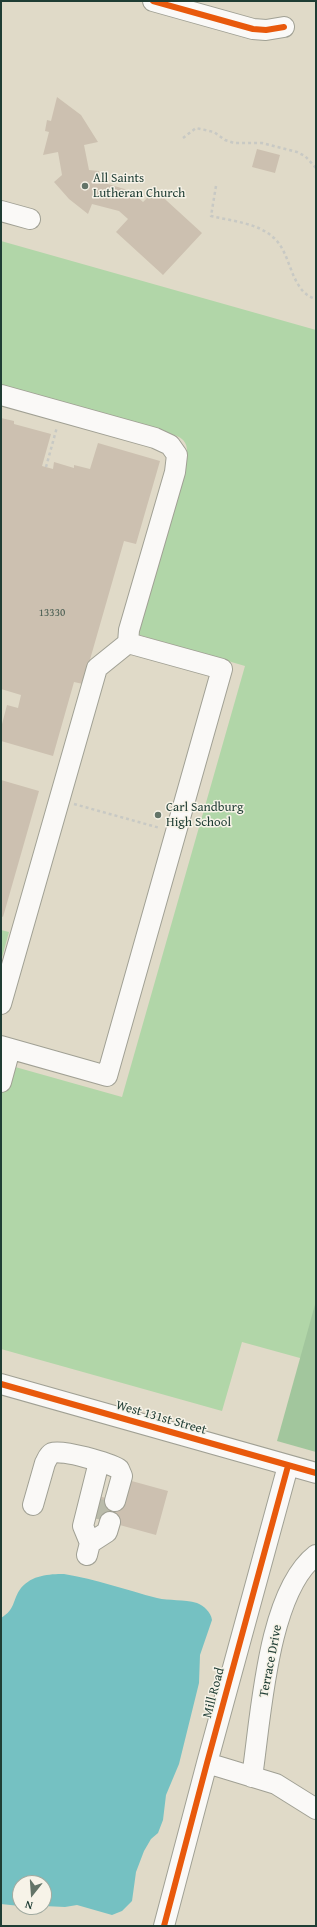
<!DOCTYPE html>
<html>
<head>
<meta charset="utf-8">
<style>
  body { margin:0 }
  #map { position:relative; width:317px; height:1927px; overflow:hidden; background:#e0dac8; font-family:"Gentium Book Plus",serif }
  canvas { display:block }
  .frame { position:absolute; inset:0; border:2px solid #1f3d34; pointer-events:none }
  .north { position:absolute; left:12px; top:1875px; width:40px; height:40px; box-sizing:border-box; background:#f7f3e8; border:1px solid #a1aaa0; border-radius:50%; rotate:197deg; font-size:11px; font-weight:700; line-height:16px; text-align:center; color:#1f3d34 }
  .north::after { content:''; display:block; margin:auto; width:14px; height:18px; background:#637468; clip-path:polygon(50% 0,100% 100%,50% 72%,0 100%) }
</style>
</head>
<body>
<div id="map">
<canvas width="317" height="1927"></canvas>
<div class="frame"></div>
<div class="north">N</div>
</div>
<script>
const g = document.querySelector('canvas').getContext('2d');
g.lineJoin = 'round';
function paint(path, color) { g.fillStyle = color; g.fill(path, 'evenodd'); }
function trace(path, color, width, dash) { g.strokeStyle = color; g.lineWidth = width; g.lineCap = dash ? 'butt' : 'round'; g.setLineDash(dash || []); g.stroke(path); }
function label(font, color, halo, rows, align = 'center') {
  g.font = font + ' "Gentium Book Plus",serif'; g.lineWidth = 3; g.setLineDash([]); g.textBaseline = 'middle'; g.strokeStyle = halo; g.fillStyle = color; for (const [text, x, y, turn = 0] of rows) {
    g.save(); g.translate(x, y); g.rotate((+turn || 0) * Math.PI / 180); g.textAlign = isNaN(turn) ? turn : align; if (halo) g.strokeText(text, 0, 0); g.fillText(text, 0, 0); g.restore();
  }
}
const green = new Path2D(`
  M1,241L316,330V1452L300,1358L242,1342L222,1411L1,1349V1063L122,1097L245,666L136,634L186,460C188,449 188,441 177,436L1,387Z
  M1,930L9,932L1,961Z`);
const forest = new Path2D(`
  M316,1301V1452L277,1441Z`);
const water = new Path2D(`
  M64,1574C96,1579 126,1590 157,1598C169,1601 184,1599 197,1603C204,1606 211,1612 212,1620L200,1655L199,1683L179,1764L166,1795L163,1820L158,1833L151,1839L144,1851L136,1872L132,1901L122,1911L112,1915L77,1905L65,1907L44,1906V1883H20V1906L1,1904V1618C16,1609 12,1600 21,1588C32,1575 49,1574 64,1574Z`);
const building = new Path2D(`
  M57,97L81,115L98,142L84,145L89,170L99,171L98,181L131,191L143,202L155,190L202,233L163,275L116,232L128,219L119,211L92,204L88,214L69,199L54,182L62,175L58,152L43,155L49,132L45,131L47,120L51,121Z
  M257,149L280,155L275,173L252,167Z
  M1,418L14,421V424L51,434L42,466L53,469L54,462L74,468V465L90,469L98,443L160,461L136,544L124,541L83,684L74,682L53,756L1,741V728L7,705L18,708L21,695L1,689Z
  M1,780L39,791L3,917L1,916Z
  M128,1480L168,1491L156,1535L87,1516L93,1494L121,1503Z`);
const minorTunnel = new Path2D(`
  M102,1520L107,1499`);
const path = new Path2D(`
  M183,138L196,128L214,132L225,140L234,143H262L297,152L305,156L316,168
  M216,186L211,216C232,221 258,223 274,238C292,254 290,292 316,299
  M46,467L57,427
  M74,804L160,828`);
const minor = new Path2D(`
  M153,1L253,29L266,30L284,27
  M1,211L30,219
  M1,395L155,438L170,445L177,455L175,472L129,630L128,643L97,668L1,1004
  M1,1046L107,1076L222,669L128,643
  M1,1082L10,1049
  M1,1384L316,1473
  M33,1505L45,1463C47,1460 48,1455 52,1453C62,1449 109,1463 119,1469L122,1476L115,1501
  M90,1543L83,1526L99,1462
  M87,1555L90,1543L107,1532L110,1522
  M207,1763L276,1784L316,1809
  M252,1777C261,1718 267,1593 316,1555
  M164,1926L207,1763L288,1466`);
const cycleway = new Path2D(`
  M153,1L253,29L266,30L284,27
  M1,1384L316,1473
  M164,1926L207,1763L288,1466`);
const markers = [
  [85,186,4,"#637468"],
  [158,815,4,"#637468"]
];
const numberNames = [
  ["13330",52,613]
];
const poiNames = [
  ["All Saints",93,179],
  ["Lutheran Church",93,194],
  ["Carl Sandburg",166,808],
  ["High School",166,823]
];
const streetNames = [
  ["West 131st Street",161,1418,16],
  ["Terrace Drive",271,1661,-79],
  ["Mill Road",214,1693,-75]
];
paint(green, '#b1d6a8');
paint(forest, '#a2c69d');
paint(water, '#75c1c2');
paint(building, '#ccc0b0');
trace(minorTunnel, '#b9bbaa', 20, [20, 10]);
trace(minor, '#a0a094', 22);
trace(path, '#c8c9c4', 2.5, [3, 3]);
trace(minor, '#faf9f7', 20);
trace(cycleway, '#e8590c', 6);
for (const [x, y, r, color] of markers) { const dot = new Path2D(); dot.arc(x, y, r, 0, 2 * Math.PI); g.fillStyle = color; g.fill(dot); trace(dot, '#f7f3e8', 1.5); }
label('11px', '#4a5e53', null, numberNames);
label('13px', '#1f3d34', '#f7f3e8', poiNames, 'left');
label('13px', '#1f3d34', '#f7f3e8', streetNames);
</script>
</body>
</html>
